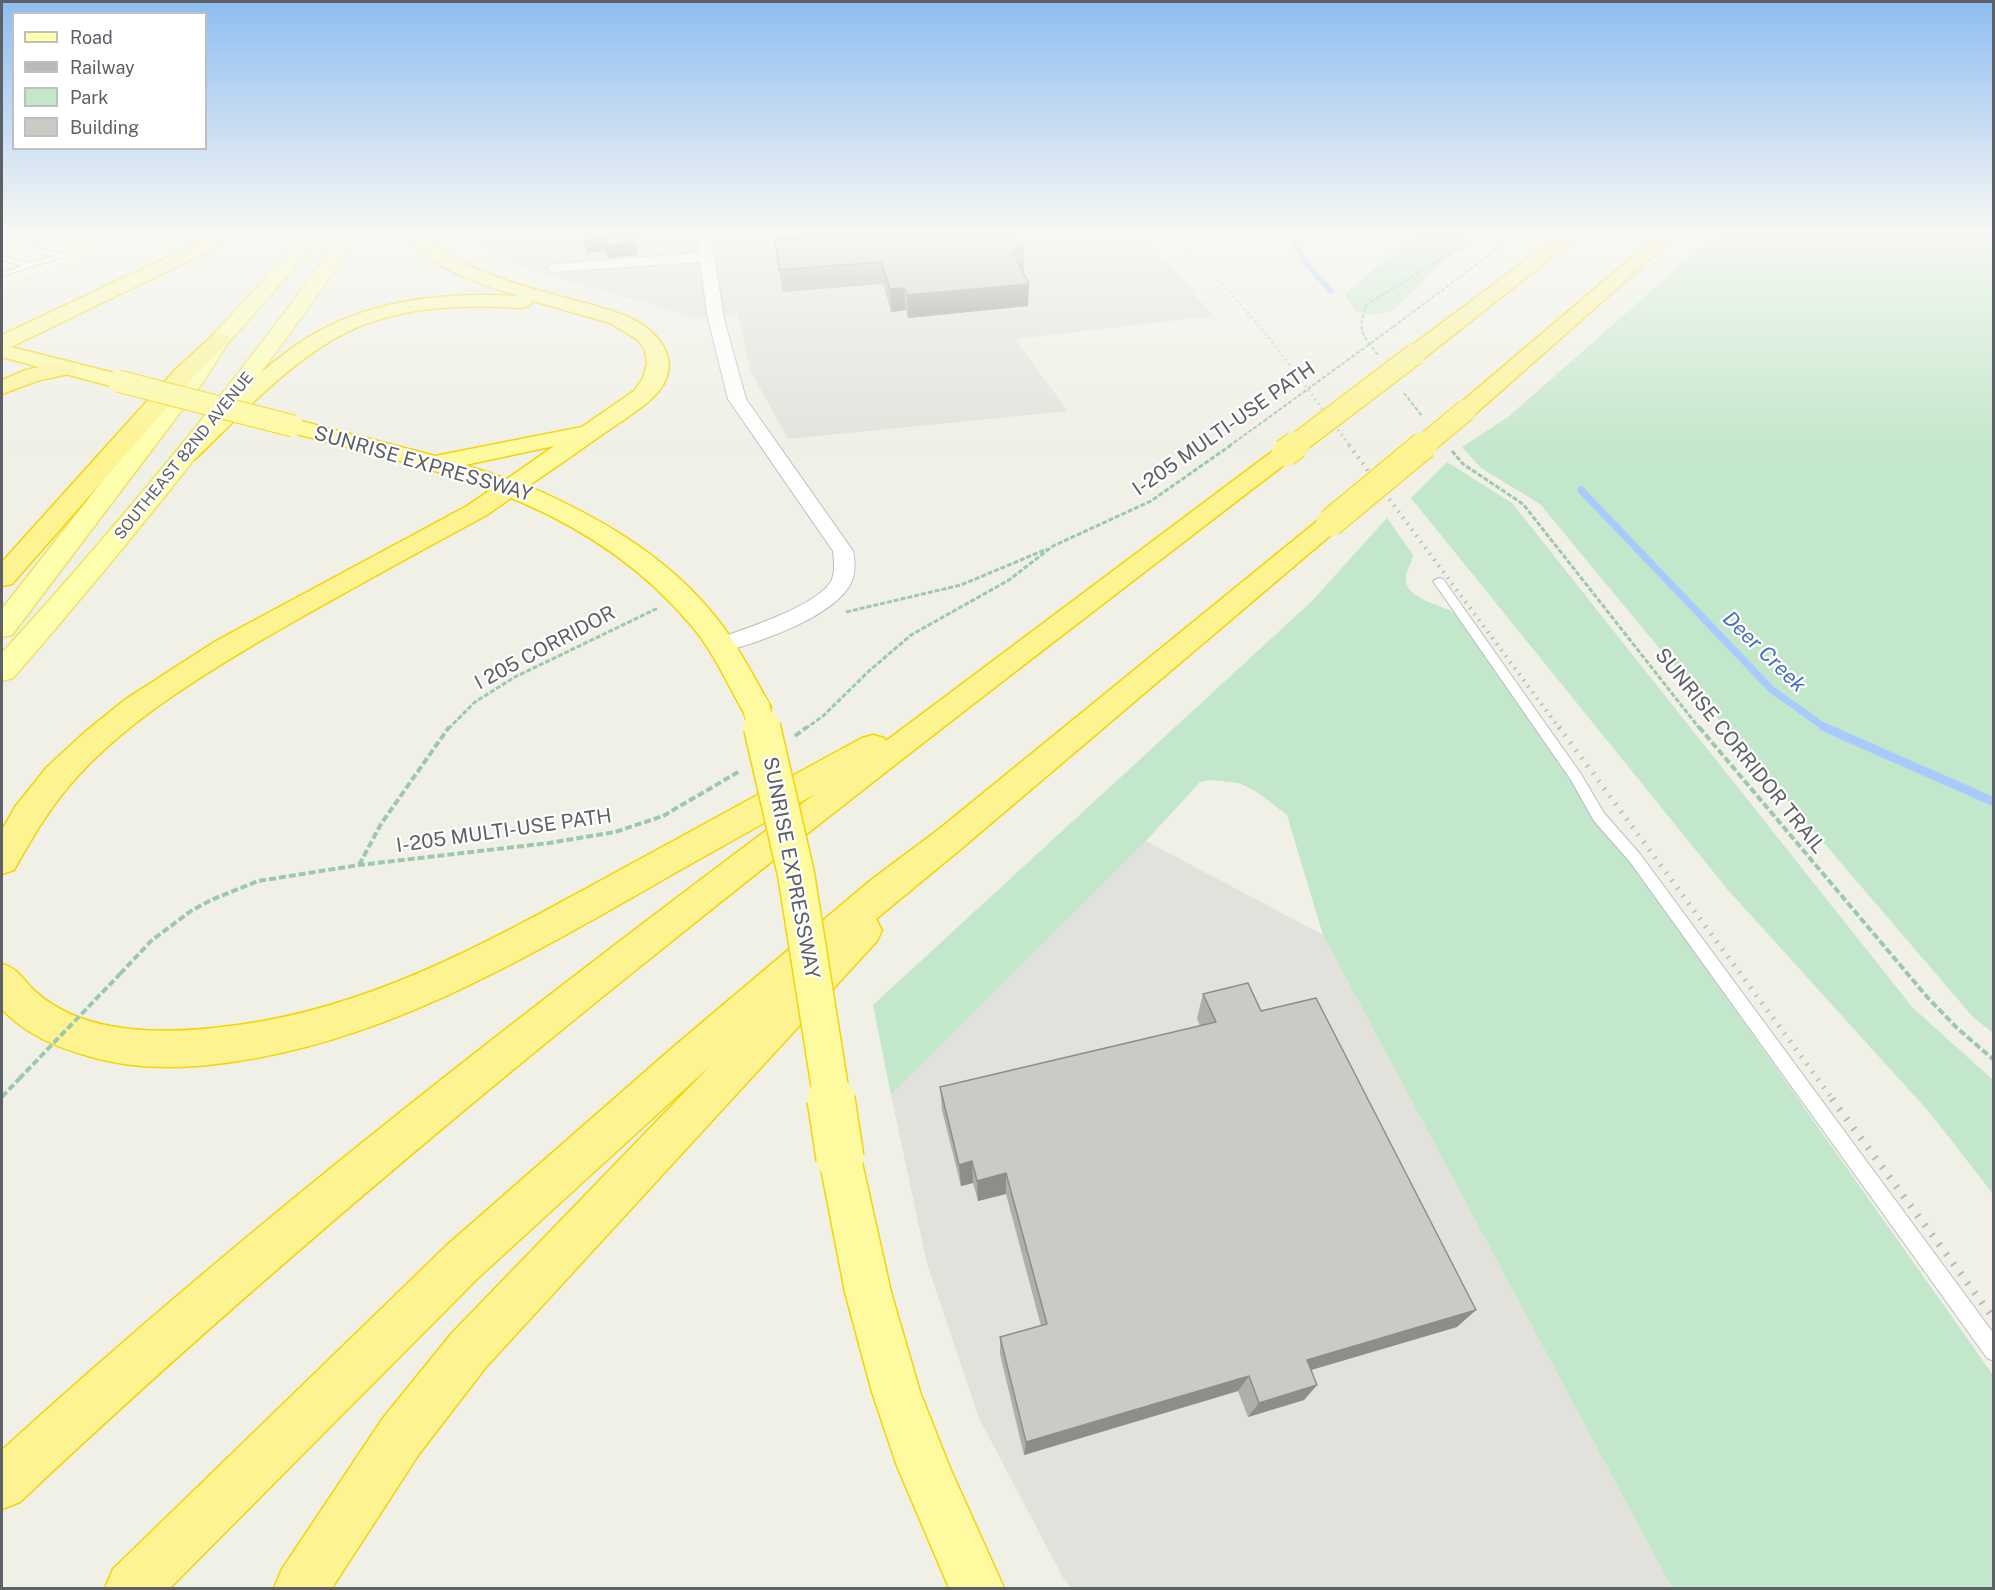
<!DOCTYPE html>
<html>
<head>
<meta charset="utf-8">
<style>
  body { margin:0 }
  #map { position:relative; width:1995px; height:1590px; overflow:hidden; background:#f0f0e7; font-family:"Public Sans",sans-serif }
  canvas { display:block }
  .frame { position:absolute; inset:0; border:3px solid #5e6067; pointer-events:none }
  .legend { position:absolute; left:12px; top:12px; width:195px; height:138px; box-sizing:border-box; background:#fff; border:2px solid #bfbfc2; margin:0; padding:8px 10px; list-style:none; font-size:18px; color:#5e6067 }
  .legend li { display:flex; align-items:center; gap:12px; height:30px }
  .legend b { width:30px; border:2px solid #bfbfc2 }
</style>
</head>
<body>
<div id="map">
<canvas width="1995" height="1590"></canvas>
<div class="frame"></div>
<ul class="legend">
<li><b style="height:8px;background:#feffad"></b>Road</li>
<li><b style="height:8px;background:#b9b9ba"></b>Railway</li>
<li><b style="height:16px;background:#c3e7ca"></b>Park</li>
<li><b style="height:16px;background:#cccac4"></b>Building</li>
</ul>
</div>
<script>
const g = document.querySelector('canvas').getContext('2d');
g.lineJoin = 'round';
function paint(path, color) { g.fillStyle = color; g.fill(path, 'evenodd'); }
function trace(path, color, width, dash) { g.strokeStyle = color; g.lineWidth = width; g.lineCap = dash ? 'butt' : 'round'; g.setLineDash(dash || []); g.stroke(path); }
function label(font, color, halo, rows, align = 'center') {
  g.font = font + ' "Public Sans",sans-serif'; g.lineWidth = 4.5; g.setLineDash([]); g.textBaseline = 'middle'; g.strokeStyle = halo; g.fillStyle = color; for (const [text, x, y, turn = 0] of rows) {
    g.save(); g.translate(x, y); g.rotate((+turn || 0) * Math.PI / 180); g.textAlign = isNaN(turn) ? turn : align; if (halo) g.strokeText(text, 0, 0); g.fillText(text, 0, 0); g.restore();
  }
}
const commercial = new Path2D(`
  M2,231H174L2,284Z`);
const industrial = new Path2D(`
  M475,231H1134L1169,264L1213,316L1015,339L1068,411L788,439L751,372L738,313L694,317L513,265L481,243Z
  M1146,841L1323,935L1672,1588H1071L1062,1576L979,1418L927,1264L891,1095Z`);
const green = new Path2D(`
  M1418,231H1477L1392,311L1372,315L1355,311L1345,294Z
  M1719,231H1993V1033L1973,1017L1722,724L1540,504L1481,468L1462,447L1508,417Z
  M1447,462L1512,503L1913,1008L1993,1080V1194L1930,1113L1728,890L1411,498Z
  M1387,518L1413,555C1412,564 1406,570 1406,577C1404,599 1440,604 1455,613L1993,1375V1588H1672L1323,935L1287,815L1257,792L1239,783L1210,780L1200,782L1146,841L891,1095L873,1005L1311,602Z`);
const streamFar2 = new Path2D(`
  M1281,231L1293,242L1307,265L1331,291`);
const streamFar1 = new Path2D(`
  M1581,490L1771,689L1827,729`);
const stream = new Path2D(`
  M1824,727L1994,802`);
const pathFar2 = new Path2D(`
  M1393,327L1521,231
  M1378,355C1361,333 1357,331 1367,304L1488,231
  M1404,393L1422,416
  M1229,446L1264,421`);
const pathFar1 = new Path2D(`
  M1452,451L1463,464L1523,504L1700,729
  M846,612L961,585L1047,549
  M448,729L475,702L515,677L658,608
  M805,729L823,716L869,671L911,635L1009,580L1053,546L1151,501L1231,445`);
const path = new Path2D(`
  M1699,727L1928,998L1957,1028L1994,1060
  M795,736L807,727
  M359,865L381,824L449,727
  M120,974L151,941L191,911L211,900L258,881L359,865L549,843L615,832L663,816L740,771
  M2,1097L19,1079`);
const service = new Path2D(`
  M2,240L65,254L66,256L2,276V272L22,266L2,260V256L30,263L52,256L2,244Z
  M1439,578L1443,579L1581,774L1604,813L1640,854L1994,1334V1361L1987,1358L1630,862L1594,821L1571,780L1433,581Z`);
const minor = new Path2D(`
  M696,231H710L724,319L746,399L853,551C855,562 856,573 851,583C834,617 758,643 722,652L714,650L711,645L714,640C744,629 812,608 830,583C836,574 834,561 833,551L728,399L708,319L700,262L554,272L547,268L554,264L699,253Z`);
const primary = new Path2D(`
  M309,231H327L228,343L203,382L12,635L2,637V609L187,373L213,335Z
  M344,231H362C255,388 137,535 13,678L2,681V653C124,519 239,379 344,231Z`);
const trunk = new Path2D(`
  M223,231H245L242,235L11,347L126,376L129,381L126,386L118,388L2,357V335Z
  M403,231H421C469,283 560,292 624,315C663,332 689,367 648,402C633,414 616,425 600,436C576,453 552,470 528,486C601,518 669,557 718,620C739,647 754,678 771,707L767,715L756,718L745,715C728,685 714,652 691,625C585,499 436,470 285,431L281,426L285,421L293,419L435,456L582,427L634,391L643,378L647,364L645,350L638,340L610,323L530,300L532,302L529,306L522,308C458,304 391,306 334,339C281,370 239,417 195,459L187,461L179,459L175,454L179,449C216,414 253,376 295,346C361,300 440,292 518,296C477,283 428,268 403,231ZM554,446L507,479L465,465Z
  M840,1137L855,1143L861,1158L891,1292L920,1392L950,1468L1004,1588H949L897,1466L872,1392L845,1292L819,1158L825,1143Z`);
const motorway = new Path2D(`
  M1565,231H1585L1423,359L1415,360L1407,359L1404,354L1407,349Z
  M1663,231H1682L1474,415L1466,417L1458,415L1455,410L1458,405Z
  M220,333L227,335L230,339L227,343L192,379L12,584L2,586V562L176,369L213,335Z
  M66,361L74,363L77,368L74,373L40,380L2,394V380L26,370Z
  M1285,446L1293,448L1297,453L1293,458C858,792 420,1125 20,1502L2,1509V1450C260,1215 535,1003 815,794C754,829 693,862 633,897C506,969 379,1041 232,1062C185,1069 134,1070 88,1056C56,1047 25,1034 2,1009V964C20,969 23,981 37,993C58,1011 83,1021 110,1026C152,1034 196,1031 238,1025C374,1007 492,940 611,875C695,829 778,784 862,738L873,735L884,738L886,741L1277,448Z
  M511,480L520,482L523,487L520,492L485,516C411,556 338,596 265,638C196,679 122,724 69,786C47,812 31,840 14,870L2,874V830L15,807L47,767L85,732L126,699L216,641L467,506L502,482Z
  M1330,515L1339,518L1343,523L1339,528L962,848L876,919L882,930L877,941L486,1367L419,1454L332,1588H274L282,1569L383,1418L452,1333L711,1065L478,1278L170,1588H105L113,1569L446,1246L671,1049L871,880L938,830L1321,518Z`);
const railFar3 = new Path2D(`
  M1166,231L1208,268L1268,336L1350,446`);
const railFar2 = new Path2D(`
  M1349,445L1560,729`);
const railFar1 = new Path2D(`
  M1559,727L1834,1101`);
const rail = new Path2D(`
  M1832,1099L1994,1319`);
const pathBridgeFar1 = new Path2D(`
  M1264,421L1393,327`);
const pathBridge = new Path2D(`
  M19,1079L120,974`);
const trunkBridgeFar3 = new Path2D(`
  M118,381L293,426`);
const trunkBridgeFar2 = new Path2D(`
  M756,707L762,729`);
const trunkBridgeFar1 = new Path2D(`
  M762,727L796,874L832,1101`);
const trunkBridge = new Path2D(`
  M831,1099L840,1158`);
const motorwayBridgeFar1 = new Path2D(`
  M1294,446L1415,354
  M1423,446L1466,410`);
const motorwayBridge = new Path2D(`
  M1285,453L1296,445
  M1330,523L1424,445`);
const wall = new Path2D(`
  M827,231H1014L1024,250V272H1023L1029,284L1028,306L908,318L906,310L891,312L883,284L783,292L779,270L828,235Z
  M1203,994L1261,1011L1457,1327L1311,1370L1317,1385L1304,1400L1248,1417L1238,1391L1024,1455L1000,1354V1337L1041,1326L1006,1194L978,1201L973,1183L961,1186L942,1110L940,1087L1200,1026L1197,1018Z`);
const shadedWall = new Path2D(`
  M633,231H635L637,255L608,258L606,251L587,253L584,241Z
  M1029,284L1028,306L908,318L907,295Z
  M904,288L906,310L891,312L890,289Z
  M972,1161L973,1183L961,1186L959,1165Z
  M1006,1173V1194L978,1201L977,1181Z
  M1476,1310L1457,1327L1294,1375L1307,1360Z
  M1249,1376L1238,1391L1024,1455L1026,1442Z
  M1317,1385L1304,1400L1248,1417L1259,1403Z`);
const building = new Path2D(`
  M584,231H633L634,243L604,245V239L584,241Z
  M830,231H1014L1024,250L1012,251L1029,284L907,295L904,288L890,289L881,262L779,270L775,239L831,234Z
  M1248,983L1261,1011L1316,998L1476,1310L1307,1360L1317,1385L1259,1403L1249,1376L1026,1442L1000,1337L1047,1324L1006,1173L977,1181L972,1161L959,1165L940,1087L1216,1022L1203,994Z`);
const farStreetnames = [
  ["SOUTHEAST 82ND AVENUE",184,456,-51]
];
const streetNames = [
  ["I-205 MULTI-USE PATH",1224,429,-35],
  ["SUNRISE EXPRESSWAY",423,464,16],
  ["I 205 CORRIDOR",545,648,-28],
  ["SUNRISE CORRIDOR TRAIL",1740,751,51],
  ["I-205 MULTI-USE PATH",504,831,-8],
  ["SUNRISE EXPRESSWAY",791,868,79]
];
const waterNames = [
  ["Deer Creek",1764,652,44]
];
paint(commercial, '#fefcde');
paint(industrial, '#e2e1db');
paint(green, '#c3e7ca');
trace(streamFar2, '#a8caff', 5);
trace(streamFar1, '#a8caff', 7);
trace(stream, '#a8caff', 9);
trace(service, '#bbbdc2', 2);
trace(minor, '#bbbdc2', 2);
trace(primary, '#f1e25e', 3);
trace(trunk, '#f6d401', 3);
trace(motorway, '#f6d401', 3);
trace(pathFar2, '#9cc8b1', 2, [4, 2]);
trace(pathFar1, '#9cc8b1', 3, [5, 2]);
trace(path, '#9cc8b1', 4, [7, 3]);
paint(service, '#fff');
paint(minor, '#fff');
paint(primary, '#feffad');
paint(trunk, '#fefa9f');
paint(motorway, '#fdf491');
trace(railFar3, '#b9b9ba', 3, [1, 4.5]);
trace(railFar2, '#b9b9ba', 4, [1.5, 6]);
trace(railFar1, '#b9b9ba', 5, [1.5, 8]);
trace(rail, '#b9b9ba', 7, [2, 10]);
trace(trunkBridgeFar3, '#f6d401', 23, []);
trace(trunkBridgeFar2, '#f6d401', 29, []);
trace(trunkBridgeFar1, '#f6d401', 39, []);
trace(trunkBridge, '#f6d401', 50, []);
trace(motorwayBridgeFar1, '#f6d401', 23, []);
trace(motorwayBridge, '#f6d401', 29, []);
trace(pathBridgeFar1, '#9cc8b1', 2, [4, 2]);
trace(pathBridge, '#9cc8b1', 4, [7, 3]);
trace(trunkBridgeFar3, '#fefa9f', 21);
trace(trunkBridgeFar2, '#fefa9f', 27);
trace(trunkBridgeFar1, '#fefa9f', 36);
trace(trunkBridge, '#fefa9f', 47);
trace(motorwayBridgeFar1, '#fdf491', 21);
trace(motorwayBridge, '#fdf491', 27);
paint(wall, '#afaea9');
paint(shadedWall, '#8f8d89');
paint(building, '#cccac4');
trace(building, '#8f8d89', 1.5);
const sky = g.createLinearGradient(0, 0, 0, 453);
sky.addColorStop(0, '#8ebdf1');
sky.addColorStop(0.51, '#f8f8f4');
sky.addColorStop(1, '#f8f8f400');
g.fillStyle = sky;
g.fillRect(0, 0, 1995, 453);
label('16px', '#5e6067', '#fff', farStreetnames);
label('20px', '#5e6067', '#fff', streetNames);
label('italic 21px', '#496fc4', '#fff', waterNames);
</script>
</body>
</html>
